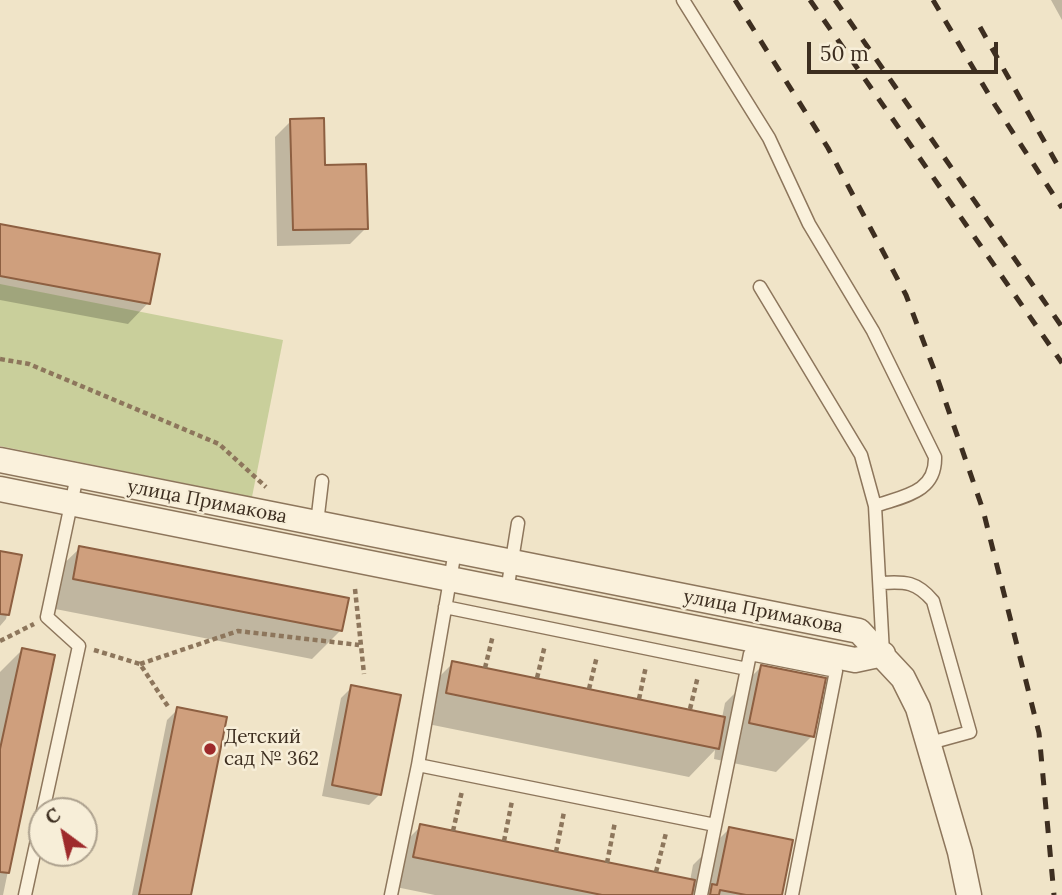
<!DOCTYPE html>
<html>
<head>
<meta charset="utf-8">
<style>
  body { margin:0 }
  #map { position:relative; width:1062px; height:895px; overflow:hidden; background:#f0e4c8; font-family:Lora,serif }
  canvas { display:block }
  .north { position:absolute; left:28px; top:797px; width:70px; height:70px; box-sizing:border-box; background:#f7eed8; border:2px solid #ada18e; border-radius:50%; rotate:327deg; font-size:19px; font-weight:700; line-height:28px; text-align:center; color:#3d2e20 }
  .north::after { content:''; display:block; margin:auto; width:24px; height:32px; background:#9e2a2b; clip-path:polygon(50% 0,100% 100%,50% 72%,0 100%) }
  .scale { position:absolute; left:807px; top:42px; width:191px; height:32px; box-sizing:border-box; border:4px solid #3d2e20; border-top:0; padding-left:9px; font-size:21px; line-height:24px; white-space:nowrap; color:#3d2e20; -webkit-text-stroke:5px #f7eed8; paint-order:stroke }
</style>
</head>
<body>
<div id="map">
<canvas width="1062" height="895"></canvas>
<div class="north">С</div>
<div class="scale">50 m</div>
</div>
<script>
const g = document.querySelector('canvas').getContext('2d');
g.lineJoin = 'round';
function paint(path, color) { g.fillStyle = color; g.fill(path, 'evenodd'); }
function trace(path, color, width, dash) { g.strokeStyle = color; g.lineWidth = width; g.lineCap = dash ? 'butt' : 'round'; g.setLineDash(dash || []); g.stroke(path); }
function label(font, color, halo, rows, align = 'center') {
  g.font = font + ' Lora,serif'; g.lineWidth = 5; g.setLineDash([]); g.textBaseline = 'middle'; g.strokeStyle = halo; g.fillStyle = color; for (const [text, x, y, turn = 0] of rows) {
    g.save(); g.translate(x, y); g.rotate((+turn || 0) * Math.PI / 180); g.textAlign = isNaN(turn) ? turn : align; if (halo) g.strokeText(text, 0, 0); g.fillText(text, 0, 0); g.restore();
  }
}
const green = new Path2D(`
  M0,284L283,340L252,497L0,446Z`);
const shadow = new Path2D(`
  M1051,0H1062V20Z
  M291,121L366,228L350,244L277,246L275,137Z
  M0,226L148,303L128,324L0,300Z
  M80,548L341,630L312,659L45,607L51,576Z
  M0,552L20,557L6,619L0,626Z
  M22,650L53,656L3,895H0V672Z
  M453,663L722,718L725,703L761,667L812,736L776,772L714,759L715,750L689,777L418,722L424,692Z
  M352,687L380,794L369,805L322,796L341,698Z
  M178,709L189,895H132L167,720Z
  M421,826L690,881L693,865L729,829L780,895H435L386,885L392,855Z`);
const building = new Path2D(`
  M324,118L325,165L366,164L368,229L293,230L290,119Z
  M0,224L160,254L150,304L0,276Z
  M79,546L349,598L342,631L73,579Z
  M0,551L22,555L9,615L0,614Z
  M22,648L55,655L9,873L0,872V749Z
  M452,661L725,717L719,749L446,693Z
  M761,665L826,678L814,737L749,723Z
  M351,685L401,695L381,795L332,785Z
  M177,707L227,717L191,895H139Z
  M420,824L695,880L692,895H602L413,857Z
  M729,827L793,840L782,895H746L720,890L719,895H710L712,884L717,885Z`);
const path = new Path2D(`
  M0,359L29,364L219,444L266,487
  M355,589L364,674
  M0,641L34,624
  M94,650L140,664L169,708
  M140,664L238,631L359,645
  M485,668L493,635
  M537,678L545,645
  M589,689L597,656
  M639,699L646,666
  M690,709L698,676
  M453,831L462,791
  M504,841L512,801
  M556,852L564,812
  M607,863L615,822
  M656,872L666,833`);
const lane = new Path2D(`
  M683,0L769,138L809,224L873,331L935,457C936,493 903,496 875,506
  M760,287L861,455L875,506L883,653
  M317,523L322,481
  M881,583C905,581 917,582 933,601L970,732L930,743
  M507,591L518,523
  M445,607L747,669L750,654L836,671L792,895
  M418,765L715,825
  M43,811L79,646L47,617L77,476
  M25,895L42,817
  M391,895L418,765L455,551
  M701,895L747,669`);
const street = new Path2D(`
  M0,460L859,631L903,678L918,708L960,852L969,895
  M0,489L855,660L883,654`);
const rail = new Path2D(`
  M735,0L828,148L906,295L938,380L983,510L1039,733L1054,895
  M810,0L1062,363
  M835,0L1062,327
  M933,0L995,105L1062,208
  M980,27L1062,173`);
const markers = [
  [210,749,7,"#9e2a2b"]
];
const streetNames = [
  ["улица Примакова",207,502,11],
  ["улица Примакова",763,612,11]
];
const poiNames = [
  ["Детский",224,738],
  ["сад № 362",224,760]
];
paint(green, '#c9cf9b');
paint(shadow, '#0003');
paint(building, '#cf9f7d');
trace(building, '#8d5f41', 2);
trace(lane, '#8d765c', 15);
trace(street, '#8d765c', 27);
trace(path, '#8d765c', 4.5, [5, 3.5]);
trace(lane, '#faf1dc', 12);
trace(street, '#faf1dc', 24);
trace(rail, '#3d2e20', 5, [12, 12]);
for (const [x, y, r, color] of markers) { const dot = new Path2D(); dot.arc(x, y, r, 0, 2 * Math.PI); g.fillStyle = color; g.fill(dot); trace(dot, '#f7eed8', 2.5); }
label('19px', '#3d2e20', '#f7eed8', streetNames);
label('19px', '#3d2e20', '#f7eed8', poiNames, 'left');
</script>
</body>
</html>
